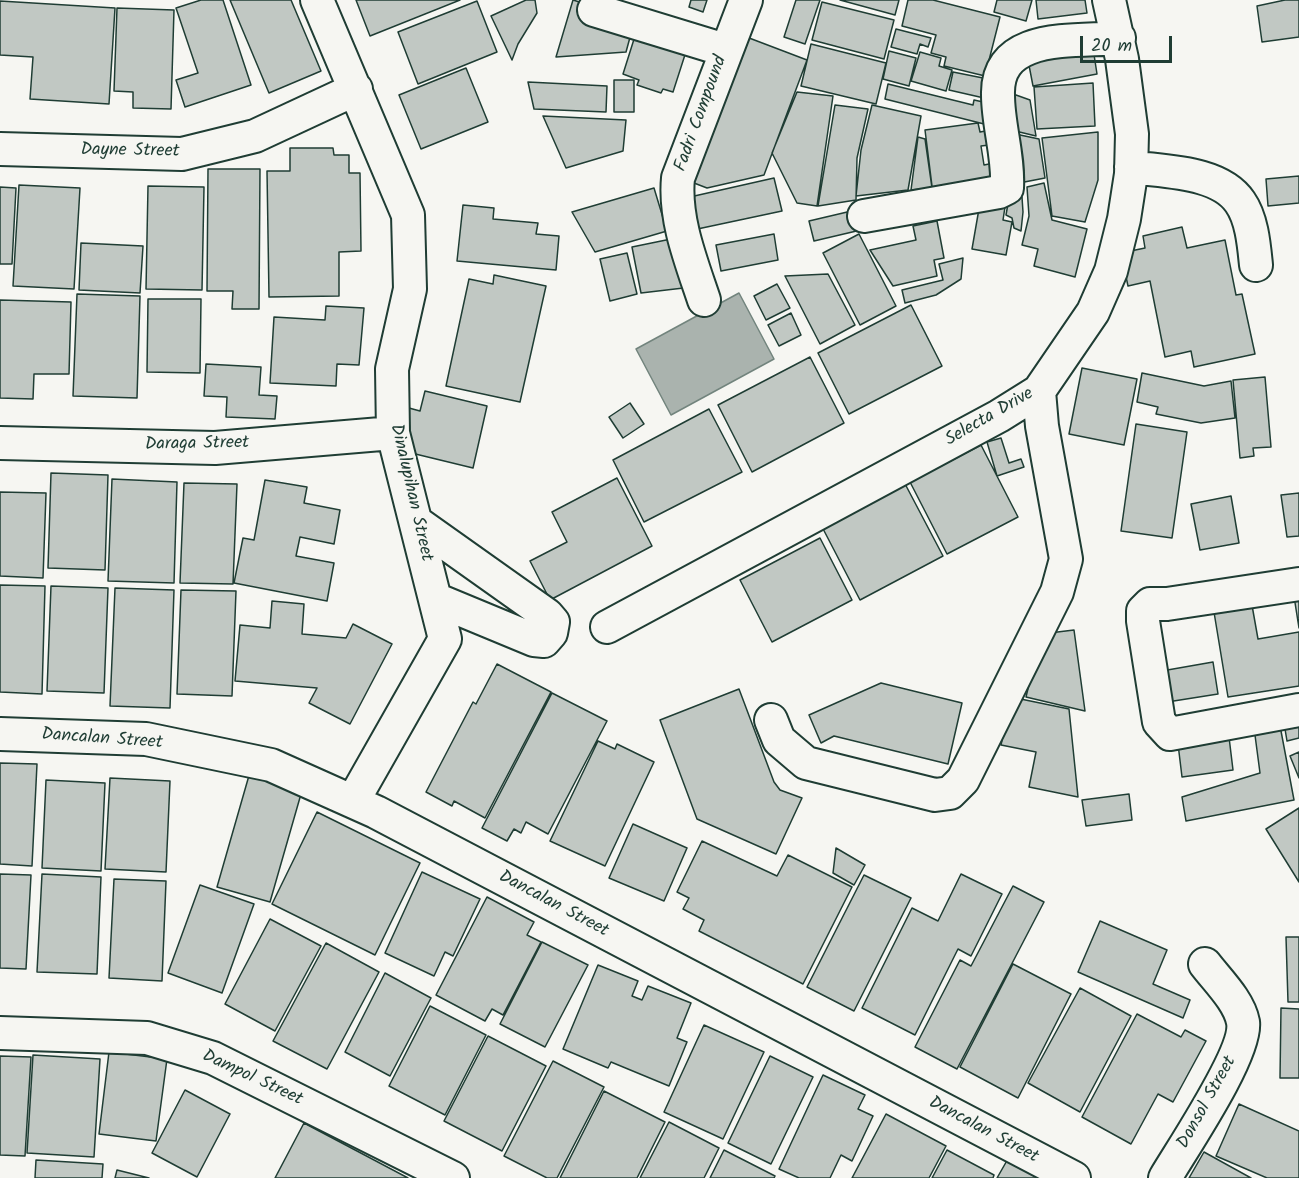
<!DOCTYPE html>
<html>
<head>
<meta charset="utf-8">
<style>
  body { margin:0 }
  #map { position:relative; width:1299px; height:1178px; overflow:hidden; background:#f6f6f2; font-family:Kalam,sans-serif }
  canvas { display:block }
  .scale { position:absolute; left:1080px; top:36px; width:92px; height:27px; box-sizing:border-box; border:3px solid #1f3d34; border-top:0; padding-left:8px; font-size:18px; line-height:21px; white-space:nowrap; color:#1f3d34; -webkit-text-stroke:4px #f6f6f2; paint-order:stroke }
</style>
</head>
<body>
<div id="map">
<canvas width="1299" height="1178"></canvas>
<div class="scale">20 m</div>
</div>
<script>
const g = document.querySelector('canvas').getContext('2d');
g.lineJoin = 'round';
function paint(path, color) { g.fillStyle = color; g.fill(path, 'evenodd'); }
function trace(path, color, width, dash) { g.strokeStyle = color; g.lineWidth = width; g.lineCap = dash ? 'butt' : 'round'; g.setLineDash(dash || []); g.stroke(path); }
function label(font, color, halo, rows, align = 'center') {
  g.font = font + ' Kalam,sans-serif'; g.lineWidth = 5; g.setLineDash([]); g.textBaseline = 'middle'; g.strokeStyle = halo; g.fillStyle = color; for (const [text, x, y, turn = 0] of rows) {
    g.save(); g.translate(x, y); g.rotate((+turn || 0) * Math.PI / 180); g.textAlign = isNaN(turn) ? turn : align; if (halo) g.strokeText(text, 0, 0); g.fillText(text, 0, 0); g.restore();
  }
}
const water = new Path2D(`
  M739,293L774,359L671,415L636,349Z`);
const building = new Path2D(`
  M201,0H223L251,85L185,107L176,80L198,73L176,8Z
  M230,0H291L321,71L269,93Z
  M356,0H460L370,36Z
  M526,0H535L537,13L518,44L512,60L491,16Z
  M573,0L635,19L626,52L556,57Z
  M691,0H707L703,12L689,7Z
  M796,0H820L805,44L784,37Z
  M840,0H899L895,15Z
  M908,0H933L1000,17L985,76L944,66L946,57L931,53L936,35L902,26Z
  M997,0H1032L1026,21L994,12Z
  M1036,0H1085L1087,13L1038,19Z
  M1285,0H1299V37L1262,42L1257,6Z
  M0,1L115,8L109,104L30,99L33,57L0,55Z
  M477,1L497,52L418,84L398,32Z
  M822,2L894,20L884,59L812,40Z
  M117,8L174,10L171,109L133,108V92L114,91Z
  M641,17L692,33L673,92L663,89L661,93L637,85L639,80L623,74Z
  M896,29L931,38L928,47L920,44L917,54L891,47Z
  M736,33L807,60L764,175L707,188L681,178Z
  M811,44L886,63L876,104L801,86Z
  M1093,48L1097,74L1033,86L1028,60Z
  M889,51L916,58L909,86L883,79Z
  M920,52L941,58L939,66L952,70L946,91L911,81Z
  M466,68L488,122L421,149L399,95Z
  M953,72L988,79L984,98L949,90Z
  M614,80H634V112H614Z
  M528,82L607,86L606,112L534,109Z
  M1093,83L1095,126L1037,129L1034,87Z
  M888,84L973,105L974,100L997,105L992,126L885,99Z
  M1002,90L1030,100L1036,136L1007,129Z
  M797,92L833,96L817,206L797,203L772,153Z
  M835,105L868,109L857,158L856,200L818,206Z
  M872,105L921,116L908,190L856,196L861,150Z
  M543,116L626,120L623,151L566,168Z
  M978,123L980,132L991,130L989,145L981,146L984,165L994,163L996,177L983,178L981,187L933,194L925,130Z
  M1006,132L1039,139L1045,178L1014,184Z
  M1098,132V180L1085,222L1052,216L1042,138Z
  M918,137L925,139L932,188L911,190Z
  M290,148H333L334,155H349V173H360L361,251L339,252V296L269,297L267,171H290Z
  M208,169H260L259,309H232L233,291H207Z
  M1299,176V203L1268,206L1266,179Z
  M774,178L782,211L688,231L681,199Z
  M1044,183L1052,220L1087,229L1075,277L1034,266L1038,249L1022,245L1029,216L1027,187Z
  M19,185L80,188L74,289L13,286Z
  M148,186L204,187L202,290L146,289Z
  M0,187L16,188L12,264H0Z
  M654,188L667,231L595,252L572,212Z
  M1022,197L1023,212L1021,231L1014,228L1012,218L1006,215L1009,198Z
  M980,203L1005,207L1003,220L1012,222L1006,255L972,249Z
  M463,205L494,208L493,219L538,223L536,234L559,236L556,270L457,261Z
  M860,209L865,229L814,241L809,221Z
  M937,221L944,258L934,260L937,276L893,286L870,250L916,240L913,226Z
  M1182,227L1187,248L1225,240L1236,295L1242,294L1255,354L1194,367L1191,351L1165,357L1150,281L1128,286L1121,253L1145,248L1143,236Z
  M774,234L778,260L721,271L716,245Z
  M859,234L896,306L860,325L823,253Z
  M671,239L692,287L641,293L632,247Z
  M81,243L143,246L140,293L79,290Z
  M627,253L637,294L610,301L600,259Z
  M963,258L961,279L936,295L905,303L902,290L943,280L939,264Z
  M828,274L855,325L820,344L785,276Z
  M494,275L546,286L520,402L446,386L469,279L493,284Z
  M777,284L790,308L766,320L754,296Z
  M77,294L140,296L137,398L73,396Z
  M148,299H201L200,373L147,372Z
  M0,300L71,302L69,374H34L33,399L0,398Z
  M911,305L942,366L849,414L818,353Z
  M326,306L364,308L359,365L337,364L336,386L270,383L274,317L325,320Z
  M791,313L801,335L779,346L768,325Z
  M810,357L844,423L752,472L718,405Z
  M206,364L261,367L259,395L277,396L275,419L226,417L227,397L204,396Z
  M1082,368L1137,379L1124,445L1069,434Z
  M1142,373L1204,386L1231,381L1235,418L1201,423L1156,414L1158,407L1137,402Z
  M1265,377L1271,447L1253,448L1254,456L1240,458L1233,380Z
  M425,391L487,406L473,468L399,450L409,408L420,411Z
  M630,403L644,424L623,438L609,417Z
  M709,409L742,472L644,522L613,460Z
  M1136,424L1187,432L1172,538L1121,531Z
  M1001,438L1009,463L1021,459L1024,467L997,476L987,442Z
  M981,445L1018,517L947,554L910,482Z
  M51,473L108,475L105,570L48,568Z
  M617,478L652,546L550,600L530,561L567,542L552,512Z
  M112,479L177,482L174,583L108,581Z
  M265,480L307,487L304,503L340,510L334,544L300,537L296,556L334,563L327,601L234,583L243,538L254,540Z
  M903,480L943,556L860,600L820,523Z
  M184,483L237,484L233,584L180,583Z
  M0,492L46,493L43,578L0,576Z
  M1299,493V536L1287,537L1281,495Z
  M1231,496L1239,543L1200,550L1191,504Z
  M820,538L852,600L772,642L740,580Z
  M0,585L45,586L42,694L0,692Z
  M51,586L108,588L104,693L47,691Z
  M115,588L174,590L170,708L110,706Z
  M1299,589V628L1293,590Z
  M181,590L236,591L232,696L177,694Z
  M1250,594L1258,639L1299,632V686L1228,697L1212,600Z
  M272,601L304,604L302,634L346,638L353,624L392,644L350,724L309,703L317,688L235,681L240,625L270,628Z
  M1074,630L1085,711L1026,697L1041,634Z
  M1213,662L1218,694L1161,703L1156,672Z
  M497,664L551,692L485,818L454,801L452,806L426,792L473,702L476,704Z
  M881,683L962,703L948,764L834,736L821,743L809,715Z
  M739,689L774,782L780,790L802,798L776,854L697,819L660,720Z
  M552,693L607,721L548,834L526,822L521,833L514,829L507,841L482,828Z
  M1011,697L1069,709L1078,797L1029,787L1036,752L1001,745Z
  M1299,714V738L1287,741L1283,717Z
  M1278,715L1294,800L1186,821L1182,797L1260,773L1253,720Z
  M1229,737L1233,770L1182,777L1178,744Z
  M598,741L615,749L617,744L654,762L605,866L550,841Z
  M1299,752V778L1290,756Z
  M0,763L37,764L32,866L0,864Z
  M250,772L303,787L270,902L217,887Z
  M110,778L170,781L166,872L105,869Z
  M46,780L105,783L101,871L42,868Z
  M1129,794L1132,820L1086,826L1082,800Z
  M1299,808V882L1266,829Z
  M317,812L420,863L375,955L272,904Z
  M633,824L687,848L664,901L609,878Z
  M702,841L777,876L788,855L852,887L803,984L699,931L704,920L683,909L689,898L677,892Z
  M836,848L865,865L854,885L833,873Z
  M422,872L480,899L453,956L445,952L434,976L385,953Z
  M0,874L31,875L26,969L0,968Z
  M42,874L101,877L97,974L37,972Z
  M961,874L1002,894L971,956L958,949L915,1035L862,1008L912,908L938,921Z
  M864,875L911,898L854,1011L807,987Z
  M114,879L166,881L162,981L109,978Z
  M200,885L254,904L222,993L168,973Z
  M1013,886L1044,902L957,1069L915,1047L960,960L971,966Z
  M487,897L534,922L527,935L541,942L503,1015L492,1009L485,1021L436,995Z
  M270,919L321,946L275,1031L225,1004Z
  M1100,921L1167,950L1153,984L1190,1000L1183,1018L1078,972Z
  M1286,937H1299V1002H1288Z
  M542,942L588,965L545,1047L500,1024Z
  M326,943L379,972L327,1069L273,1041Z
  M1013,964L1071,994L1018,1098L960,1067Z
  M598,965L638,981L632,996L642,1000L648,986L691,1003L677,1038L687,1042L669,1086L611,1062L608,1068L563,1049Z
  M385,973L431,998L390,1076L345,1052Z
  M1080,988L1131,1016L1080,1112L1028,1083Z
  M430,1006L486,1035L445,1115L389,1086Z
  M1281,1008L1299,1009V1078H1280Z
  M1137,1014L1181,1037L1185,1030L1206,1041L1173,1102L1158,1094L1131,1144L1082,1117Z
  M704,1025L764,1052L723,1139L664,1112Z
  M488,1036L546,1066L502,1151L444,1121Z
  M109,1052L167,1059L156,1141L99,1134Z
  M33,1055L100,1059L94,1157L27,1153Z
  M0,1056L31,1057L25,1156L0,1155Z
  M770,1056L813,1077L771,1164L728,1143Z
  M553,1061L604,1087L557,1178H547L504,1156Z
  M823,1075L865,1095L858,1109L873,1116L852,1161L841,1155L830,1178H799L779,1169Z
  M185,1090L230,1114L197,1177L152,1153Z
  M604,1091L665,1122L637,1178H560Z
  M1239,1104L1299,1131V1178H1267L1216,1156Z
  M886,1114L946,1146L929,1178H852Z
  M669,1122L719,1148L704,1178H640Z
  M304,1123L408,1178H275Z
  M724,1150L775,1176L774,1178H710Z
  M947,1150L994,1175L993,1178H932Z
  M1204,1152L1251,1178H1189Z
  M1009,1157L1047,1178H997Z
  M36,1160L103,1164L102,1178H35Z
  M117,1170L149,1178H115Z`);
const minor = new Path2D(`
  M317,0L408,215L410,289L392,369L393,433L445,639L353,801
  M594,10L725,50
  M0,149L182,154L255,136L356,89
  M1131,167C1164,172 1219,171 1240,202C1252,219 1254,245 1256,265
  M864,216L999,192L1007,188C1009,156 998,126 998,95C996,32 1074,42 1119,38
  M704,300C691,261 674,219 678,178L746,0
  M0,443L215,448L393,433
  M416,522L547,615L553,622L551,633L544,641L534,640L435,599
  M1299,584L1167,604H1150L1143,611V621L1159,722L1170,734L1299,710
  M607,627L999,416L1039,391L1093,312L1111,271L1124,219L1131,174L1132,134L1122,59L1109,0
  M771,720L779,740L806,763L935,795L950,793L963,780L1057,592L1066,559L1042,426L1039,391
  M0,734L146,739L271,765L376,812L1074,1178
  M0,1033L147,1038L213,1058L453,1178
  M1165,1178C1182,1149 1248,1052 1243,1022C1239,1001 1218,981 1205,964`);
const streetNames = [
  ["Fadri Compound",702,114,-70],
  ["Dayne Street",130,152,1],
  ["Selecta Drive",990,418,-30],
  ["Daraga Street",197,445,-1],
  ["Dinalupihan Street",410,493,77],
  ["Dancalan Street",102,740,4],
  ["Dancalan Street",553,905,28],
  ["Dampol Street",252,1079,25],
  ["Donsol Street",1208,1103,-61],
  ["Dancalan Street",983,1131,28]
];
paint(water, '#aab3ae');
trace(water, '#72847d', 1.5);
paint(building, '#c1c8c3');
trace(building, '#1f3d34', 1.5);
trace(minor, '#1f3d34', 36);
trace(minor, '#f6f6f2', 32);
label('18px', '#1f3d34', '#f6f6f2', streetNames);
</script>
</body>
</html>
